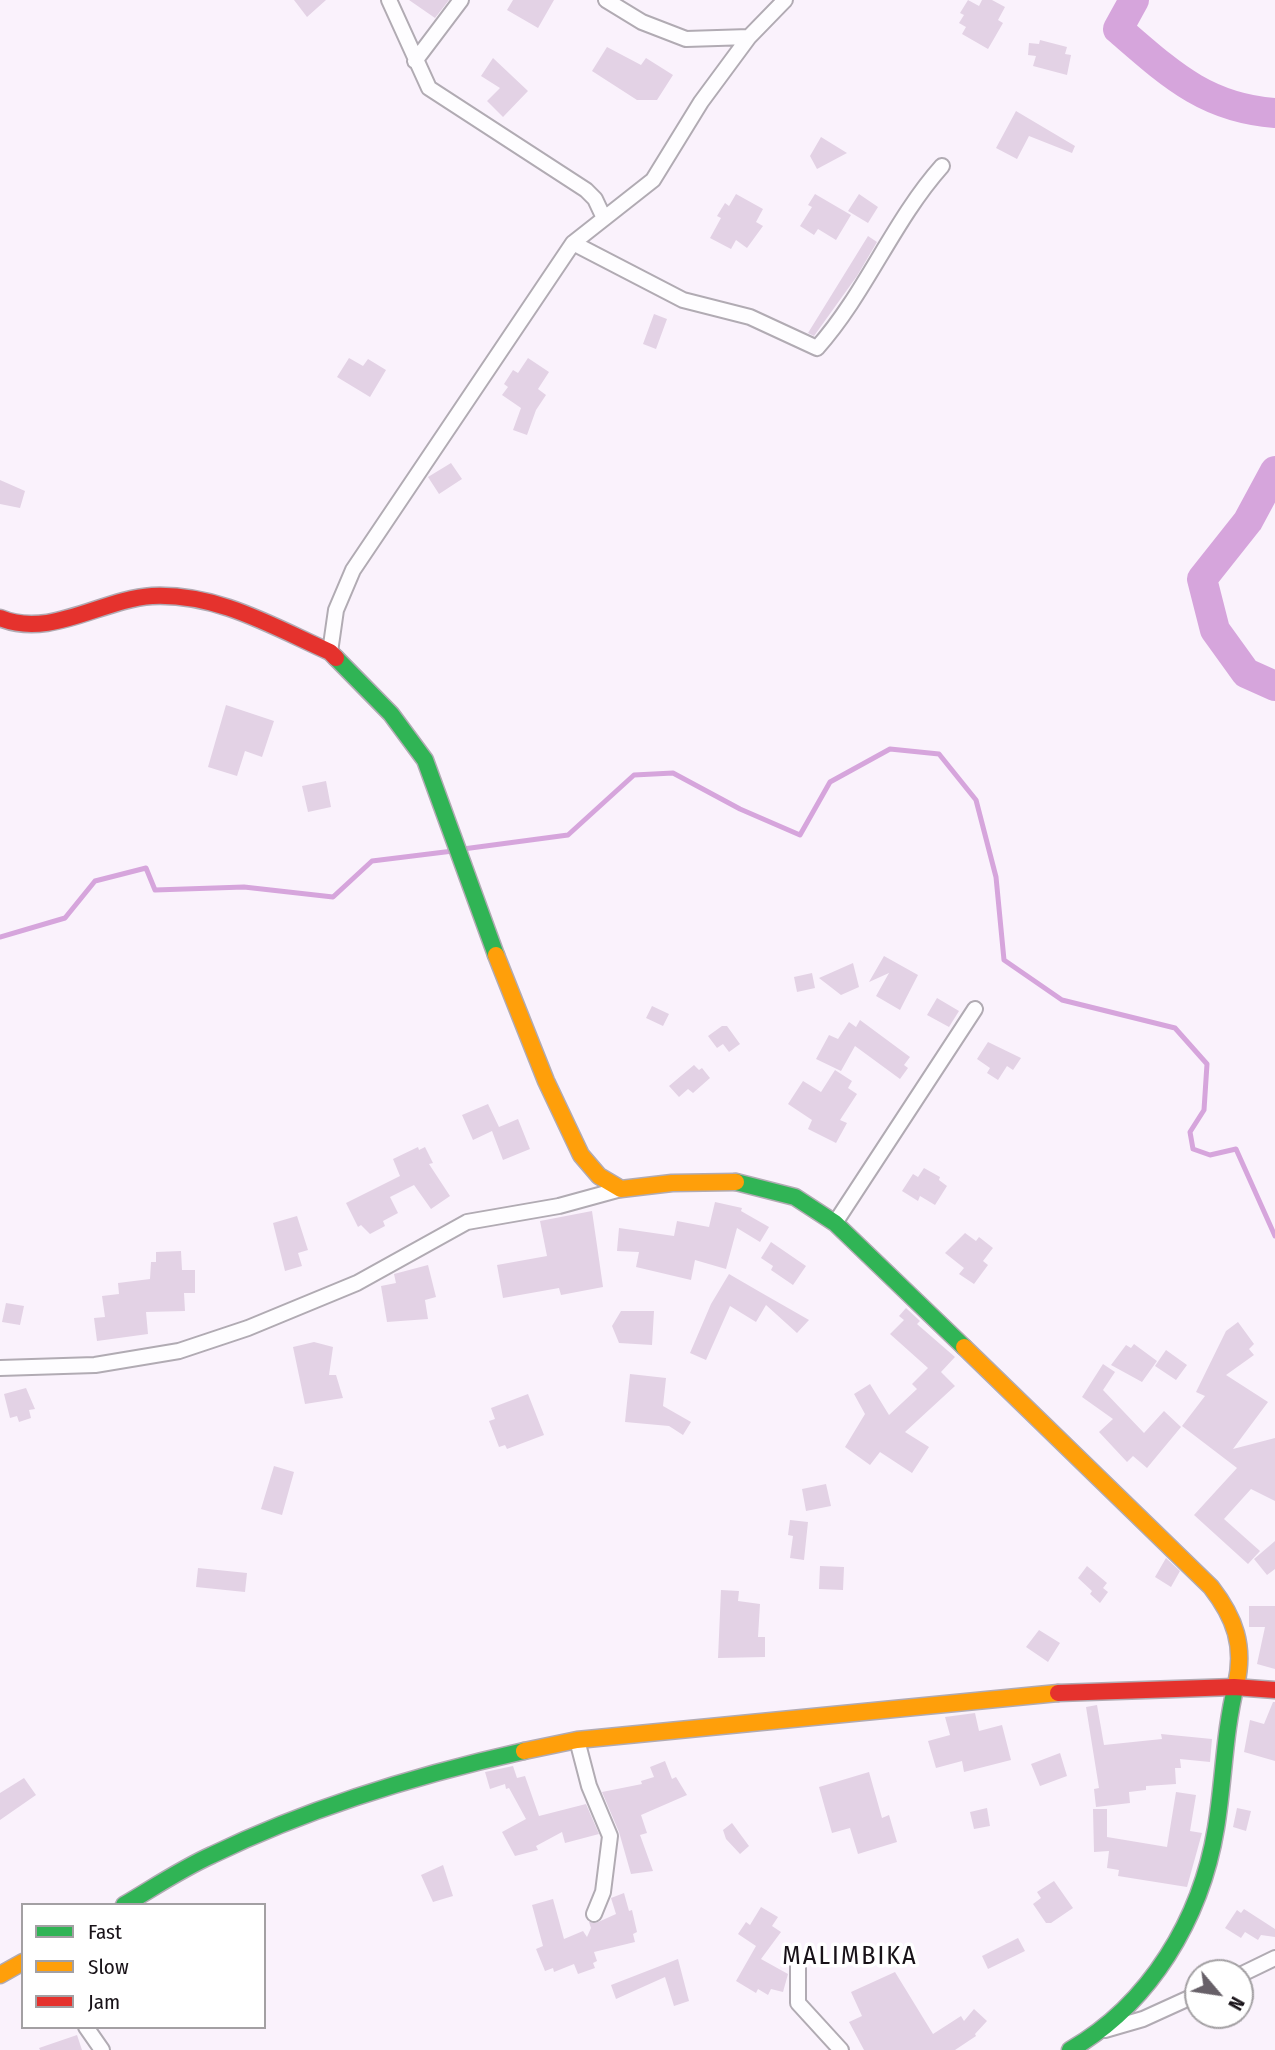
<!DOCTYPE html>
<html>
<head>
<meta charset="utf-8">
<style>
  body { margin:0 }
  #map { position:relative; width:1275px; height:2050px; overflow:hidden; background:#faf2fc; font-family:"Fira Sans Condensed",sans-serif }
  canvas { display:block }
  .legend { position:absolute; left:21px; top:1903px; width:245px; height:126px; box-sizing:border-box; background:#fff; border:2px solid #a3a0a3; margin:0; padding:9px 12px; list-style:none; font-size:21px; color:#181218 }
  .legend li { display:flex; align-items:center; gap:14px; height:35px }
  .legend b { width:35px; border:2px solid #a3a0a3 }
  .north { position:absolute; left:1184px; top:1959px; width:70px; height:70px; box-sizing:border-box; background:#fff; border:2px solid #a3a0a3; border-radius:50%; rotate:119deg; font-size:19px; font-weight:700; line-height:28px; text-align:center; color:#181218 }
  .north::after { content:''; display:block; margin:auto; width:24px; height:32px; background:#676068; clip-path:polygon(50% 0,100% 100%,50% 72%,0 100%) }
</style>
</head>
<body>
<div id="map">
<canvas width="1275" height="2050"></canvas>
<ul class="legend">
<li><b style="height:9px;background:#30b455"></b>Fast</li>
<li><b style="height:9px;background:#ff9f0a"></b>Slow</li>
<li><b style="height:9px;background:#e5322d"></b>Jam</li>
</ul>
<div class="north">N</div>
</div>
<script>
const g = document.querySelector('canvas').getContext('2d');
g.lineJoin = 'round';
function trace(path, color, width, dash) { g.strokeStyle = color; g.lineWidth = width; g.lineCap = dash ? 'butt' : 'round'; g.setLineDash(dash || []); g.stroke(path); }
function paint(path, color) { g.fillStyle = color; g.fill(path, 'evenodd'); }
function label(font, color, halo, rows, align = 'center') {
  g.font = font + ' "Fira Sans Condensed",sans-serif'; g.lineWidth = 7; g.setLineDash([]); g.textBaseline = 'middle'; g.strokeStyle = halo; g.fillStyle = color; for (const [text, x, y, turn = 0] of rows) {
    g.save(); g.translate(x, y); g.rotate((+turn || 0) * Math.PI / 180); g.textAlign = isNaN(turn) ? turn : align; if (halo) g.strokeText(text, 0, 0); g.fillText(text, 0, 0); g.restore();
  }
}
const stream = new Path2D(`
  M463,849L568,835L634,775L673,773L740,809L800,835L830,782L890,749L939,754L976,800L996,877L1004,960L1062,1000L1175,1028L1207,1064L1204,1110L1190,1132L1193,1149L1210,1155L1236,1149L1275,1236
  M0,937L65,918L95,881L146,868L155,890L244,887L333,897L372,861L453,851`);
const river = new Path2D(`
  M1134,0L1118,29C1169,73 1205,108 1275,113
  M1275,471L1248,521L1202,579L1215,630L1246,673L1275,686`);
const building = new Path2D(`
  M294,0H326L307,17Z
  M409,0H449L435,18Z
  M513,0H554L538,28L507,10Z
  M968,0L979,6L982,0H992L1005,7L998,20L1003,23L988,49L962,34L966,27L959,23L964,15L960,13Z
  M1040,40L1067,47L1065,54L1071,55L1067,75L1033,66L1036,56L1028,55L1029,43L1039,44Z
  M607,47L641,65L646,58L673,75L657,100H637L592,71Z
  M493,58L528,91L503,117L487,101L500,88L481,76Z
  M1016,111L1075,146L1072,153L1029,136L1017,159L996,148Z
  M821,137L847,153L817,169L810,156Z
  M736,194L763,209L756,222L763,226L747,248L736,240L731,249L710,238L721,218L717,216L725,203L729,206Z
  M815,194L851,215L836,240L818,229L814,235L800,226L812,207L808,205Z
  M859,194L878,207L868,223L848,211Z
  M868,236L877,242L857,276L814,336L808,333Z
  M654,314L667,319L656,349L643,344Z
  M349,358L363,366L368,359L386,370L370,397L337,377Z
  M528,358L549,372L538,389L546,395L536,410L527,435L513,430L521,408L502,395L508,387L504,384L513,370L518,373Z
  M451,463L462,479L439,494L428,477Z
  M0,480L25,491L20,508L0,504Z
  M226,705L274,721L262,757L245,751L237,776L208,767Z
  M326,781L331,807L308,812L302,786Z
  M884,956L918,975L900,1010L876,996L889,973L869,982Z
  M853,963L859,987L841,995L819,978Z
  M812,973L815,988L797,992L794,977Z
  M937,998L959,1011L949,1027L927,1015Z
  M652,1006L669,1014L663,1026L646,1018Z
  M860,1020L910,1057L904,1065L908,1068L900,1079L855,1046L841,1071L816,1059L829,1035L838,1039L849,1022L856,1027Z
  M722,1026H727L740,1044L729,1052L723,1044L717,1048L708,1036Z
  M988,1042L1021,1058L1013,1070L1007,1066L998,1080L987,1073L990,1068L977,1059Z
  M694,1065L699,1070L702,1068L710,1078L693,1093L688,1089L679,1097L669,1086Z
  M835,1070L852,1081L848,1088L857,1094L840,1120L847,1123L836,1143L808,1129L812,1120L788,1104L803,1081L821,1092Z
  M488,1104L499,1127L518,1119L530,1149L503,1160L492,1131L473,1140L462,1115Z
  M418,1147L419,1150L425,1147L433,1163L429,1164L450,1196L431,1209L414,1185L390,1197L398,1213L383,1221L385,1226L370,1234L361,1225L358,1227L346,1203L400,1176L393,1159Z
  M924,1168L940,1177L939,1180L947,1186L935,1205L920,1196L918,1201L902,1191L913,1174L918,1177Z
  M715,1202L742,1208L741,1211L769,1227L760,1242L737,1228L726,1269L695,1260L691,1280L636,1267L639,1252L617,1251L619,1228L674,1236L677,1221L709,1227Z
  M592,1211L603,1287L561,1295L559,1288L503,1298L497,1265L547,1256L540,1221Z
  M297,1216L308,1250L298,1253L302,1266L285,1271L273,1223Z
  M965,1233L976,1241L979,1237L993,1248L983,1261L988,1265L974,1284L959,1274L964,1268L945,1253Z
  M771,1242L806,1266L793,1285L771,1270L773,1266L761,1258Z
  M181,1251L182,1270H195V1293H184L185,1311L146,1312L148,1334L97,1341L94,1318L105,1317L102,1296L119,1294L118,1283L150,1279L151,1262H156V1252Z
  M428,1265L436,1297L425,1300L428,1319L387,1322L381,1286L396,1283L394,1274Z
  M729,1274L760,1292L809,1320L797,1333L766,1305L756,1322L730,1306L706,1360L690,1353L711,1304Z
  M6,1303L24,1306L20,1325L2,1322Z
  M906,1308L920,1321L917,1324L955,1357L941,1372L955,1386L905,1432L929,1447L912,1473L880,1452L870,1465L845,1447L865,1414L854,1394L870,1384L889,1415L917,1389L912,1384L928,1368L890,1334L904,1320L899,1316Z
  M621,1311H654L652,1345L619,1343L612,1326Z
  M1238,1322L1254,1344L1249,1349L1254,1355L1226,1375L1268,1402L1233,1449L1275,1438V1501L1251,1489L1224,1519L1260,1551L1248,1564L1194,1515L1237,1468L1182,1426L1205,1396L1196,1392L1226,1331Z
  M314,1342L333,1347L329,1375H336L343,1398L305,1404L293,1347Z
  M1134,1344L1157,1361L1142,1382L1111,1365L1126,1345L1131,1348Z
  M1166,1350L1187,1365L1176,1380L1155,1366Z
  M1103,1364L1115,1372L1103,1390L1144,1433L1164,1411L1181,1427L1147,1468L1133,1456L1127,1462L1099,1432L1113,1419L1082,1397Z
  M630,1374L666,1378L663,1406L691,1422L683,1435L669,1426L625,1422Z
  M26,1388L35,1409L29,1410L31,1418L19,1422L17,1416L10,1418L4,1394Z
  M528,1394L544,1435L507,1449L505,1445L499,1447L489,1421L495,1419L491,1408Z
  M274,1466L294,1472L282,1515L261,1509Z
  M826,1484L831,1506L806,1511L802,1489Z
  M790,1520L808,1522L804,1560L790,1558L793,1536L788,1535Z
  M1275,1541V1569L1267,1575L1254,1559Z
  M1166,1558L1180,1571L1171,1587L1155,1577Z
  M820,1566L844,1567L843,1590L819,1589Z
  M1087,1566L1107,1583L1103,1588L1108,1592L1100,1603L1090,1594L1092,1591L1078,1578Z
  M198,1568L247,1573L245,1592L196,1587Z
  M721,1590L739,1591L738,1601L760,1604L758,1637H765V1657L718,1658Z
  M1249,1606H1275V1669L1257,1664L1265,1627H1249Z
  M1039,1630L1060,1643L1048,1662L1026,1647Z
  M1273,1702H1275V1761L1244,1752L1250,1720L1264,1724Z
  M1097,1705L1104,1745L1162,1739L1161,1734L1212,1739L1210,1762L1180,1759L1181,1768H1175L1176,1784L1146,1786V1790L1129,1792L1130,1803L1096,1807L1094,1789L1099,1788L1086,1707Z
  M975,1713L979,1731L1002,1725L1011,1760L964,1772L962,1761L936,1768L928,1741L950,1735L945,1717Z
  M1060,1753L1067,1776L1040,1786L1031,1764Z
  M665,1761L672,1779L676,1777L687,1795L641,1815L647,1833L640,1835L653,1871L631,1874L619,1832L602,1792L642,1784L641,1781L654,1777L650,1767Z
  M513,1766L517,1778L525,1776L539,1816L586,1804L599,1834L565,1843L562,1832L536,1846L538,1850L515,1856L502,1832L526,1819L509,1788L506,1789L505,1784L490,1789L485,1772Z
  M869,1772L882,1818L889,1815L897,1842L858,1854L850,1828L832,1833L819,1787Z
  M24,1778L36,1795L0,1820V1793Z
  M1176,1792L1196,1795L1190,1831L1202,1833L1187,1887L1118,1876L1119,1870L1107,1868L1109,1851L1094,1852L1093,1809H1107V1837L1167,1847Z
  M987,1808L990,1826L974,1829L970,1812Z
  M1237,1808L1251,1811L1246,1831L1233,1827Z
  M732,1823L749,1846L740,1854L726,1839L723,1830Z
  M443,1865L453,1896L433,1902L421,1875Z
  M1054,1881L1073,1908L1051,1923H1046L1033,1904L1041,1898L1037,1892Z
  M624,1893L629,1911L632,1910L637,1932L633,1934L635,1942L594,1952L597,1961L593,1963L595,1968L578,1974L574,1964L554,1972L553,1968L545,1971L536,1949L543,1946L532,1905L553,1899L564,1939L583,1931L587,1937L591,1928L589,1922L596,1923L616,1914L611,1898Z
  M761,1907L778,1917L772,1926L781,1932L761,1959L788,1974L783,1992L771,1989L768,1995L758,1989L756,1993L736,1981L756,1946L738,1934L746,1922L750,1925Z
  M1244,1909L1275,1929V1937L1261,1935L1258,1940L1245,1932L1241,1938L1225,1928L1237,1910L1241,1913Z
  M1018,1938L1025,1951L988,1969L982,1956Z
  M678,1959L689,2001L674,2006L665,1977L616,1999L611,1985Z
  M895,1972L933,2034L961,2016L964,2021L974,2009L987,2021L975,2034L976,2036L955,2050H864L849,2022L862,2016L851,1992Z
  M77,2035L82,2050H40L39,2048Z`);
const street = new Path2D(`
  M389,0L429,88L586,190L595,199L603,216
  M606,0L642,22L686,39L749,37
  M415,61L461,0
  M573,243L683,300L750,317L817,348C866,293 893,221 942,166
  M330,652L336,610L353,570L573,243L653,180L701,102L749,37L785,0
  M835,1223L975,1009
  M0,1368L95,1365L179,1351L248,1328L357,1283L467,1222L559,1206L621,1189
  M577,1740L589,1786L610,1836L603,1892L594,1914
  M798,1966V2003L841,2050
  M1240,1975L1275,1958
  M86,2027L102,2050
  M1105,2030L1143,2019L1198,1994`);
const fast = new Path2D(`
  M336,658L391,714L425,760L496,955
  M736,1182L795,1197L835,1223L964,1347
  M124,1905C153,1888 181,1869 212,1855C311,1807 417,1775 524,1751
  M1070,2050C1150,2004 1201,1919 1216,1828C1224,1780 1224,1733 1236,1685`);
const slow = new Path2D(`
  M496,955L546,1081L581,1155L599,1176L621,1189L672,1183L736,1182
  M964,1347L1211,1587C1235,1618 1245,1646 1236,1685
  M524,1751L577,1740L1058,1693
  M0,1975L23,1962`);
const jam = new Path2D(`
  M0,618C50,639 102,599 152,596C217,593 272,626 330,652L336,658
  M1058,1693L1234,1687L1275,1690`);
const quarterNames = [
  ["MALIMBIKA",850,1957]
];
trace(stream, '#d6a5dc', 5);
trace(river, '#d6a5dc', 30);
paint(building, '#e3d2e5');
trace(street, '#b1abb3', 18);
trace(fast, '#b1abb3', 19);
trace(slow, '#b1abb3', 19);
trace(jam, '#b1abb3', 19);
trace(street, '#fefdff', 14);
trace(fast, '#30b455', 16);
trace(slow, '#ff9f0a', 16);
trace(jam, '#e5322d', 16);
g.letterSpacing = '2px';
label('26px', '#181218', '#fff', quarterNames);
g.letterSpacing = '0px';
</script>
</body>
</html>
